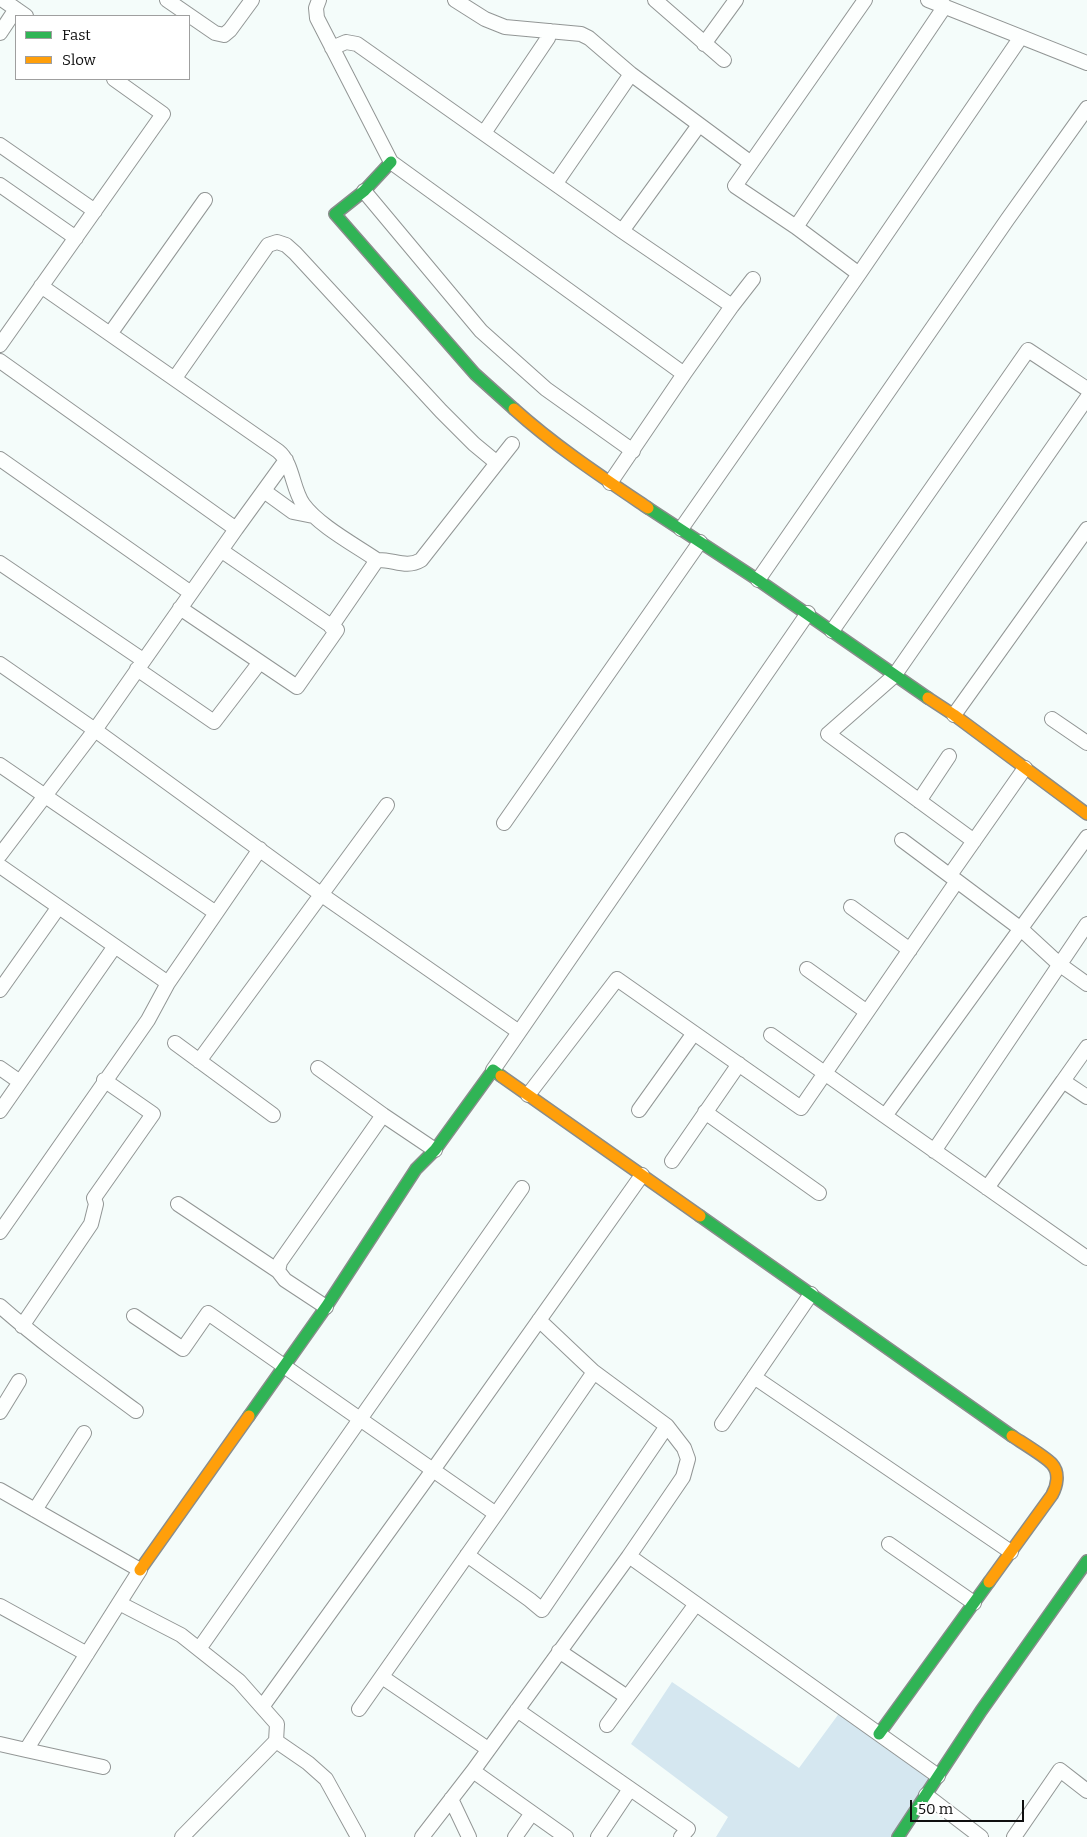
<!DOCTYPE html>
<html>
<head>
<meta charset="utf-8">
<style>
  body { margin:0 }
  #map { position:relative; width:1087px; height:1837px; overflow:hidden; background:#f4fcfa; font-family:Bitter,serif }
  canvas { display:block }
  .legend { position:absolute; left:15px; top:15px; width:175px; height:65px; box-sizing:border-box; background:#fff; border:1px solid #9f9f9f; margin:0; padding:6px 9px; list-style:none; font-size:15px; color:#0f0f0f }
  .legend li { display:flex; align-items:center; gap:10px; height:25px }
  .legend b { width:25px; border:1px solid #9f9f9f }
  .scale { position:absolute; left:910px; top:1800px; width:114px; height:22px; box-sizing:border-box; border:2px solid #0f0f0f; border-top:0; padding-left:6px; font-size:15px; line-height:18px; white-space:nowrap; color:#0f0f0f; -webkit-text-stroke:4px #fff; paint-order:stroke }
</style>
</head>
<body>
<div id="map">
<canvas width="1087" height="1837"></canvas>
<ul class="legend">
<li><b style="height:6px;background:#30b455"></b>Fast</li>
<li><b style="height:6px;background:#ff9f0a"></b>Slow</li>
</ul>
<div class="scale">50 m</div>
</div>
<script>
const g = document.querySelector('canvas').getContext('2d');
g.lineJoin = 'round';
function paint(path, color) { g.fillStyle = color; g.fill(path, 'evenodd'); }
function trace(path, color, width, dash) { g.strokeStyle = color; g.lineWidth = width; g.lineCap = dash ? 'butt' : 'round'; g.setLineDash(dash || []); g.stroke(path); }
const green = new Path2D(`
  M672,1682L799,1768L843,1708L938,1776L898,1837H716L728,1817L631,1744Z`);
const street = new Path2D(`
  M3,0L26,16
  M167,0L215,33L224,35L230,30L252,0
  M319,0L316,8L317,18L391,162L684,374L610,483
  M455,0L485,19L505,27L581,34L589,38L631,74L751,163
  M655,0L724,60
  M928,0L1087,63
  M0,33L16,9
  M704,44L736,0
  M332,48L346,42L357,44L622,231L732,306L684,374
  M484,133L548,38L550,31
  M0,145L95,211
  M556,183L631,74
  M0,185L76,238
  M364,191L481,331L546,389L633,451
  M796,227L945,6
  M622,231L699,125
  M859,274L796,227L735,186L865,0
  M41,286L278,451C293,463 292,488 303,504C318,525 355,545 377,560C393,559 406,569 421,560L497,463
  M732,306L753,279
  M110,334L205,200
  M0,345L163,114L114,79
  M0,361L236,529L95,730L0,855
  M175,378L268,245L277,242L286,245L295,253L441,411L474,444L497,463L512,444
  M0,459L191,593
  M264,491L293,512L313,516
  M236,529L286,460
  M681,529L859,274L1021,37
  M0,563L143,660
  M758,580L1007,220L1087,108
  M180,608L297,687L337,630L222,551
  M331,627L377,560
  M832,631L1028,350L1087,389
  M0,664L95,730L322,895L519,1032
  M137,669L214,722L260,662
  M954,715L1087,529
  M1052,719L1087,743
  M0,765L216,913
  M919,801L949,756
  M504,823L700,542
  M902,840L957,881
  M974,841L828,734L894,676L1087,398
  M0,866L168,983
  M950,875L1025,768
  M851,907L910,950
  M807,969L867,1012
  M0,990L58,908
  M771,1035L885,1116L1087,837
  M175,1043L273,1115
  M199,1061L387,805
  M0,1068L20,1082
  M318,1068L383,1115L435,1150
  M493,1070L808,613
  M1063,1081L1087,1047
  M528,1095L617,979L801,1108L957,881L1021,929L1059,964L1087,984
  M639,1110L694,1033
  M0,1111L115,946
  M705,1112L819,1193
  M885,1116L1087,1258
  M934,1151L1087,924
  M672,1161L739,1064
  M987,1188L1063,1081L1087,1097
  M178,1204L278,1271
  M0,1232L148,1020L168,983L260,849
  M0,1306C43,1344 90,1377 136,1411
  M326,1307L285,1280L278,1271L280,1262L383,1115
  M134,1316L183,1349L208,1313L496,1514L359,1709
  M22,1326L91,1224L96,1204L94,1198L153,1114L104,1080
  M594,1372L667,1426L684,1448L688,1459L683,1477L629,1556
  M754,1377L1011,1552
  M0,1412L19,1381
  M722,1424L811,1294
  M0,1490L140,1570L26,1750L0,1744
  M35,1510L84,1433
  M496,1514L594,1372L539,1320
  M889,1544L974,1603
  M467,1555L530,1600L542,1610L667,1426
  M119,1603L181,1635L239,1681L277,1724L276,1741
  M0,1606L87,1654
  M199,1649L522,1188
  M559,1651L627,1697
  M382,1677L488,1749
  M262,1707L433,1470L642,1175
  M517,1710L688,1829L681,1837
  M607,1725L696,1604
  M26,1750L103,1767
  M473,1771L629,1556L938,1776
  M926,1795L981,1837
  M451,1799L469,1837
  M182,1837L276,1741L308,1763L326,1779L358,1837
  M422,1837L473,1771L566,1837
  M515,1837L532,1813
  M598,1837L630,1789
  M1014,1837L1060,1770L1087,1791`);
const fast = new Path2D(`
  M391,162L364,191L335,214L475,374L514,409
  M648,508L758,580L928,698
  M700,1216L1012,1436
  M249,1416L326,1307L416,1169L435,1150L493,1070L501,1076
  M879,1734L989,1582
  M898,1837L981,1711L1087,1561`);
const slow = new Path2D(`
  M514,409C555,446 602,477 648,508
  M928,698L954,715L1087,814
  M501,1076L700,1216
  M140,1570L249,1416
  M989,1582L1052,1495C1057,1486 1060,1473 1052,1464C1046,1457 1021,1442 1012,1436`);
paint(green, '#d5e7f0');
trace(street, '#929695', 16);
trace(fast, '#898c8b', 14);
trace(slow, '#898c8b', 14);
trace(street, '#fdfffe', 14);
trace(fast, '#30b455', 11);
trace(slow, '#ff9f0a', 11);
</script>
</body>
</html>
